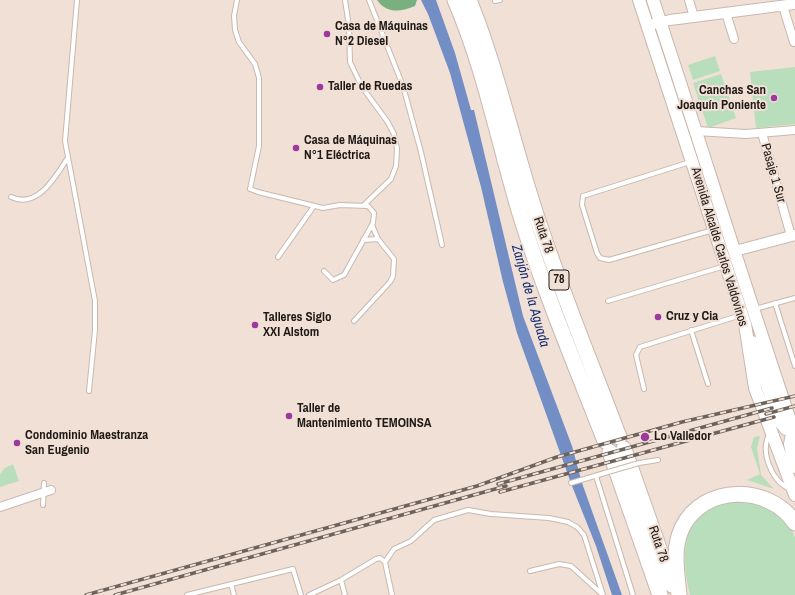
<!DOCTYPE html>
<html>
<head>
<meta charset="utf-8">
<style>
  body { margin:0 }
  canvas { display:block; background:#f1e0d6 }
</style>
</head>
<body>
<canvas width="795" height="595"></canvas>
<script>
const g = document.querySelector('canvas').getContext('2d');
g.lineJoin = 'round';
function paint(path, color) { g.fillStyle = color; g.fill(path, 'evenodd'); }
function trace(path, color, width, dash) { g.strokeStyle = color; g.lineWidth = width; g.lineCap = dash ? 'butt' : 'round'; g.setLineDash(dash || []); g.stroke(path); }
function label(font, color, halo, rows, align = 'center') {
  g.font = font + ' "Archivo Narrow",sans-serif'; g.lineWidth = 4; g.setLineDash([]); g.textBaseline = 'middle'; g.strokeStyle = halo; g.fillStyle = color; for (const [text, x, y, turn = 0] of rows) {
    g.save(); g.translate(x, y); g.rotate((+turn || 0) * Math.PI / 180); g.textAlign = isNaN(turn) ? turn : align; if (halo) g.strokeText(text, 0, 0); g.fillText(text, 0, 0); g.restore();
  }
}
const green = new Path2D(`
  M715,56L720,71L693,80L688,65Z
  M795,67V124L756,128L750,72Z
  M721,74L736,118L708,128L693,83Z
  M760,436L757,448L761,475L774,489L747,480L760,474L751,447L754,437Z
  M13,464L19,481L0,487V474L5,468Z
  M733,499L762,503L787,521L795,537V595H690C683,567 679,527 707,509C715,505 725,502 733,499Z`);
const forest = new Path2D(`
  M377,0H417L415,6C401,12 387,14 377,0Z`);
const water = new Path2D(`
  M421,0H436L455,53L471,110H474L523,316L572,446L582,483L622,595H612L596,546L572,486L517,333L503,282L481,187L450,73L428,14Z`);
const service = new Path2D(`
  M77,0L65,141L95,301V330L89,391
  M237,0L234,16L235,30L239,42L255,64L259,78V146L250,189L258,192L323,208L340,205L368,206L374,213L373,223L344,275L333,280L324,271
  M345,0L349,26L350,62L362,87L387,121L394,134L397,149L396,166L391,179L364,205
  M369,0L403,86L421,152L442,245
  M495,1L500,0
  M690,162L583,196L582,205L597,253L600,258L609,260L713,230
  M11,197C37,209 55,178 67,159
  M363,240L378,239
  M278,257L314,206
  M608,301L725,266
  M775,303L795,366
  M755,309L795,298
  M354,321L390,282L393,276L394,259L378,239L372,225
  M691,330L708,384
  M644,389L636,355L640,347L741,315
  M769,435C760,452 772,482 790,489
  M639,463L658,460
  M596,476L633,595
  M571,483L608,472
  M43,505L44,483
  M530,571L559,564L571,566L603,595
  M341,580L345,595
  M231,584L234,595
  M187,595L293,569L301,595
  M309,595L341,580L376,559L380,558L385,562
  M392,595L385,562L394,549L411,541L434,520L468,510L491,514L549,518L568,522L577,527L584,535L603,595`);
const minor = new Path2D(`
  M689,0L694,17
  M783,6L794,42
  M726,13L734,39
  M696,131L746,134L795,130
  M762,133L791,236
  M0,507L51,490`);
const tertiary = new Path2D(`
  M653,24L670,20L795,4
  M735,251L795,235`);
const secondary = new Path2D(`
  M639,0L745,324L755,388L795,495
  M653,0C701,145 746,291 795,435
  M752,342L780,422L786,429H795
  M793,429L790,444L795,467`);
const motorway = new Path2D(`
  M455,0C485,69 499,145 521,217C545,293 576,367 605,441
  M469,0C496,66 511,137 533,205C558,284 590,360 619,437
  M624,449L672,585
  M610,452L660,595
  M679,595C677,572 672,550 682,528C703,484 769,484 795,523`);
const rail = new Path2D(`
  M766,414L795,406
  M498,484L772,408
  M500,492L774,417
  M86,595L477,486L557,457L682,422L795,396
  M115,595L506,486`);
const serviceBridge = new Path2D(`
  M608,472L639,463`);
const markers = [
  [327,34,4,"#9c399f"],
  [320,87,4,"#9c399f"],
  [774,98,4,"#9c399f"],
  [296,148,4,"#9c399f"],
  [658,317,4,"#9c399f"],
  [255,325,4,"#9c399f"],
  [289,416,4,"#9c399f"],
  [645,437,5,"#9c399f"],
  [17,443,4,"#9c399f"]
];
const shields = [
  [559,280,20]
];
const shieldNames = [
  ["78",559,280]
];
const poiNames = [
  ["Casa de Máquinas",335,27],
  ["N°2 Diesel",335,42],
  ["Taller de Ruedas",328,87],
  ["Canchas San",766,91,"right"],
  ["Joaquín Poniente",766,106,"right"],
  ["Casa de Máquinas",304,141],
  ["N°1 Eléctrica",304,156],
  ["Cruz y Cia",666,317],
  ["Talleres Siglo",263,318],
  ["XXI Alstom",263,333],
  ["Taller de",297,409],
  ["Mantenimiento TEMOINSA",297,424],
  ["Condominio Maestranza",25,436],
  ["San Eugenio",25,451],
  ["Lo Valledor",654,437]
];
const streetNames = [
  ["Pasaje 1 Sur",773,173,74],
  ["Ruta 78",543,235,71],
  ["Avenida Alcalde Carlos Valdovinos",719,247,73],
  ["Ruta 78",658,544,71]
];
const waterNames = [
  ["Zanjón de la Aguada",530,296,74]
];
paint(green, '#b9debc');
paint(forest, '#7aaf80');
paint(water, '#738ec4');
trace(service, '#c8b8af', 6);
trace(minor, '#c8b8af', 10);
trace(tertiary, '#c8b8af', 12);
trace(secondary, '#c8b8af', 14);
trace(motorway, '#c8b8af', 17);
trace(service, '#fff', 4);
trace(minor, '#fff', 8);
trace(tertiary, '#fff', 10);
trace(secondary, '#fff', 12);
trace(motorway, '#fff', 15);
trace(rail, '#6d635d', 3.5);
trace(rail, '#f1e0d6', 2, [6]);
trace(serviceBridge, '#c8b8af', 6, []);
trace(serviceBridge, '#fff', 4);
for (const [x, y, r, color] of markers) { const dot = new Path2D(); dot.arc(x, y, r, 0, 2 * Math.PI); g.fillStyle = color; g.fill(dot); trace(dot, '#f1e0d6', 1.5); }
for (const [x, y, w] of shields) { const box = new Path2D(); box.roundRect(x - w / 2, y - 10, w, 20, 3); g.fillStyle = '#f1e0d6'; g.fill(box); trace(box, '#201a17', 1); }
label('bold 12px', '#201a17', null, shieldNames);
label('bold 13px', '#201a17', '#f1e0d6', poiNames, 'left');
label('13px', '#201a17', '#f1e0d6', streetNames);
label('italic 14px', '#152f71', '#f1e0d6', waterNames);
</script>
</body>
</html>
